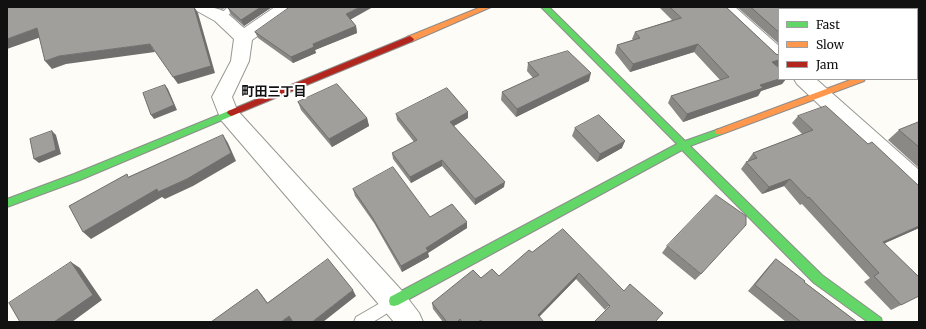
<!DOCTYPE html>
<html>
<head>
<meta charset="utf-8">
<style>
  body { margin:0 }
  #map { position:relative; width:926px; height:329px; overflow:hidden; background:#fdfcf7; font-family:Merriweather,serif }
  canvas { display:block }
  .frame { position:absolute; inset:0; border:8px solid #111; pointer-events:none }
  .legend { position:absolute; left:778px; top:8px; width:140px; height:72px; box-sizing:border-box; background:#fff; border:1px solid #a0a0a0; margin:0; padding:5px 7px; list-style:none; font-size:12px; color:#111 }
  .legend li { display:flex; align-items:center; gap:8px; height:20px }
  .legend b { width:20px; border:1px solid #a0a0a0 }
</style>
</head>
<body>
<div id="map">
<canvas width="926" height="329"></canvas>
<div class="frame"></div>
<ul class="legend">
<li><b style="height:5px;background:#63d668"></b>Fast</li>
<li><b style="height:5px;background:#ff974d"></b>Slow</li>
<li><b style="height:5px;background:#b3261e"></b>Jam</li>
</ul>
</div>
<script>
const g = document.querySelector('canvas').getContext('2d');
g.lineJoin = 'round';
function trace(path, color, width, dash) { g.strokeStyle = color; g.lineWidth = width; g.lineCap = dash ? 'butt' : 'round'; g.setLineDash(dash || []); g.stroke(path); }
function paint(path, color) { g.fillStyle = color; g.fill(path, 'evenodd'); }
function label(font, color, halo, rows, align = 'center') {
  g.font = font + ' Merriweather,"Noto Sans JP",serif'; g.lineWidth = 4; g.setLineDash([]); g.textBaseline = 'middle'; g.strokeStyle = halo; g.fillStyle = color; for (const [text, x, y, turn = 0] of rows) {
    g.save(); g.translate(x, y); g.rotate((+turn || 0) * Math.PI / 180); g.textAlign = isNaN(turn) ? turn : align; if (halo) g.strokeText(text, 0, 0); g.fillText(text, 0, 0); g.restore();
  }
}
const lane = new Path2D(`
  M228,7H237L224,19H218L217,17Z
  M394,295L399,296L401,301L399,306L373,322H354L356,317Z`);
const street = new Path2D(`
  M194,7C223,7 223,9 244,28L275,7H296L293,11L252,40L249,61L232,97L237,110L403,292L419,313L423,322H394L221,120L212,97L231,61L234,39L215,21L197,11Z
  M716,7H735L779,46V62L772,61Z
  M919,52V66L917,67V53Z
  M794,79H816L919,170V194L911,191L797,84Z`);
const fast = new Path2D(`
  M541,7H549L685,141L719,129L722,130L723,132L722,134L690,146L822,275L881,318L882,322H868L814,283L682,150L398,305L394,306L390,305L389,301L390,297L677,144Z
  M917,27H919V33H917Z
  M231,110L235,113L234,115L80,180L7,207V199L74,174Z`);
const slow = new Path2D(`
  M481,7H491L413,41L410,42L406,39L407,37Z
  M882,7H891L893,9H884Z
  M853,79H865L864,81L722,134H716L715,132L716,130Z`);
const jam = new Path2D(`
  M410,36L414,39L413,41L234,115L231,116L227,113L228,111Z`);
const wall = new Path2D(`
  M215,7H226L223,9Z
  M230,7H272L244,26L231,15L228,8Z
  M659,7H726L776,54L779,55V66H777L779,79H786L782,84L761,91L758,96L683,122L668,103L671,96L720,80L694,52L630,72L615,53L617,45L633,40L632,39L635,32L672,20Z
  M737,7H842L779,9V44Z
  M350,19L356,26L357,33L315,50L316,53L293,63L258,38L255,32Z
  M528,63L589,81L516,117L501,100L502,92L533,78L527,71Z
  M298,102L367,118L369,126L332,147L301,110Z
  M468,112V118L454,126L504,187L475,205L442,166L411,183L393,159L392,153L414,142L397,120L396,114Z
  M798,116L919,228L885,243L901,305L891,310L864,282L870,278L802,204L800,205L784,186L762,194L741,169L746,162L748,161V160L753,153L802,134L792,123Z
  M919,122V168L888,140L899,130Z
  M575,128L622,148L597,162L572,136Z
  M353,189L430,217L467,228L428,253L429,257L402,272L374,223L355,196Z
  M667,246L701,274L695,280L662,253Z
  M532,252L624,291L605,310L576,279L539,317L544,322H443L433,309L432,303L481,278L499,276Z
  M776,259L804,282L857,322H786L748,291L769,266Z`);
const shadedWall = new Path2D(`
  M194,7L198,13L215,73L178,84L173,77Z
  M261,7H272L244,26L241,20Z
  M360,7H373L348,21L346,14Z
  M356,26L357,33L315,50L316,53L293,63L291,57L313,44Z
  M37,28L44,36L7,49V39Z
  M150,44L155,52L66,64L52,69L45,61L59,56Z
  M698,44L694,52L630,72L633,64Z
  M779,60V66L767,69L772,62Z
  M591,73L589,81L516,117L517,109Z
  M779,79H786L782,84L761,91L758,96L683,122L687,114L760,85Z
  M165,85L168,89L177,110L154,119L151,115Z
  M468,112V118L450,128V122Z
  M367,118L369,126L332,147L329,139Z
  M52,131L56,135L61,154L39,163L34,159Z
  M223,135L228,143L236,161L193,186L165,199L162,197L91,239L83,232Z
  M625,141L622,148L597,162L600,154Z
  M442,160V166L411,183L410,177Z
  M790,179L784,186L762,194L769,187Z
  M505,182L504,187L475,205V199Z
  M467,222V228L428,253L429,257L402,272L401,266L426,248Z
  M919,226V228L874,248L883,242Z
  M71,262L80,268L102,300L72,322H54Z
  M579,273L576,279L536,320L538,315Z
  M257,289L262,295L272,309L267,303Z
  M353,290L356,296L323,322H312Z
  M289,316L294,321L292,322H281Z`);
const building = new Path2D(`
  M7,7H194L211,66L173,77L150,44L59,56L45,61L37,28L7,39Z
  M230,7H261L241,20L228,8Z
  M290,7H360L346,14L356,26L313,44L314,47L291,57L255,32Z
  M670,7H726L776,54L779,55V60L772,62L779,68V79L760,85L763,88L687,114L671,96L729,77L698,44L633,64L617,45L640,38L635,32L681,18Z
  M751,7H842L845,9H779V32Z
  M568,51L591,73L517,109L502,92L539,75L528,63Z
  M337,84L367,118L329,139L298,102Z
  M165,85L174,105L151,115L143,93Z
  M447,88L468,112L450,122L505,182L475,199L442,160L410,177L392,153L417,140L396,114Z
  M826,106L868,144L872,142L919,186V226L883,242L919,277V296L901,305L874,276L879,273L809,197L808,198L790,179L769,187L746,162L757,158L753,153L813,130L798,116Z
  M599,115L625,141L600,154L575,128Z
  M919,122V147L899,130Z
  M52,131L56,150L34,159L30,139Z
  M223,135L231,153L187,179L158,192L157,189L83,232L69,206L127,174L128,177Z
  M393,167L430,217L452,204L467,222L426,248L428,251L401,266L372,217L353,189Z
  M716,195L746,216V225L701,274L667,246Z
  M563,229L624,291L630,284L663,313L655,322H594L610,306L579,273L538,315L544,322H482L481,320L478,322H462L460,319L457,322H447L432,303L473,270L481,278L492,269L499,276L529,250L532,252Z
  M328,259L353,290L312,322H293L289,316L281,322H211L257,289L267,303Z
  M776,259L805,281L804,282L857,322H801L755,285Z
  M71,262L93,295L54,322H20L9,303Z`);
const neighbourhoodNames = [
  ["町田三丁目",274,92]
];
trace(lane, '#979795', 2);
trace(street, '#979795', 2);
trace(fast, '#8e8d8b', 2);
trace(slow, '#8e8d8b', 2);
trace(jam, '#8e8d8b', 2);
paint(lane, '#fffffe');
paint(street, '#fffffe');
paint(fast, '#63d668');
paint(slow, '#ff974d');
paint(jam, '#b3261e');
paint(wall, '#8a8986');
paint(shadedWall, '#716f6d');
paint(building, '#a19f9c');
trace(building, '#716f6d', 1);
label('bold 13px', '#111', '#fff', neighbourhoodNames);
</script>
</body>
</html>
